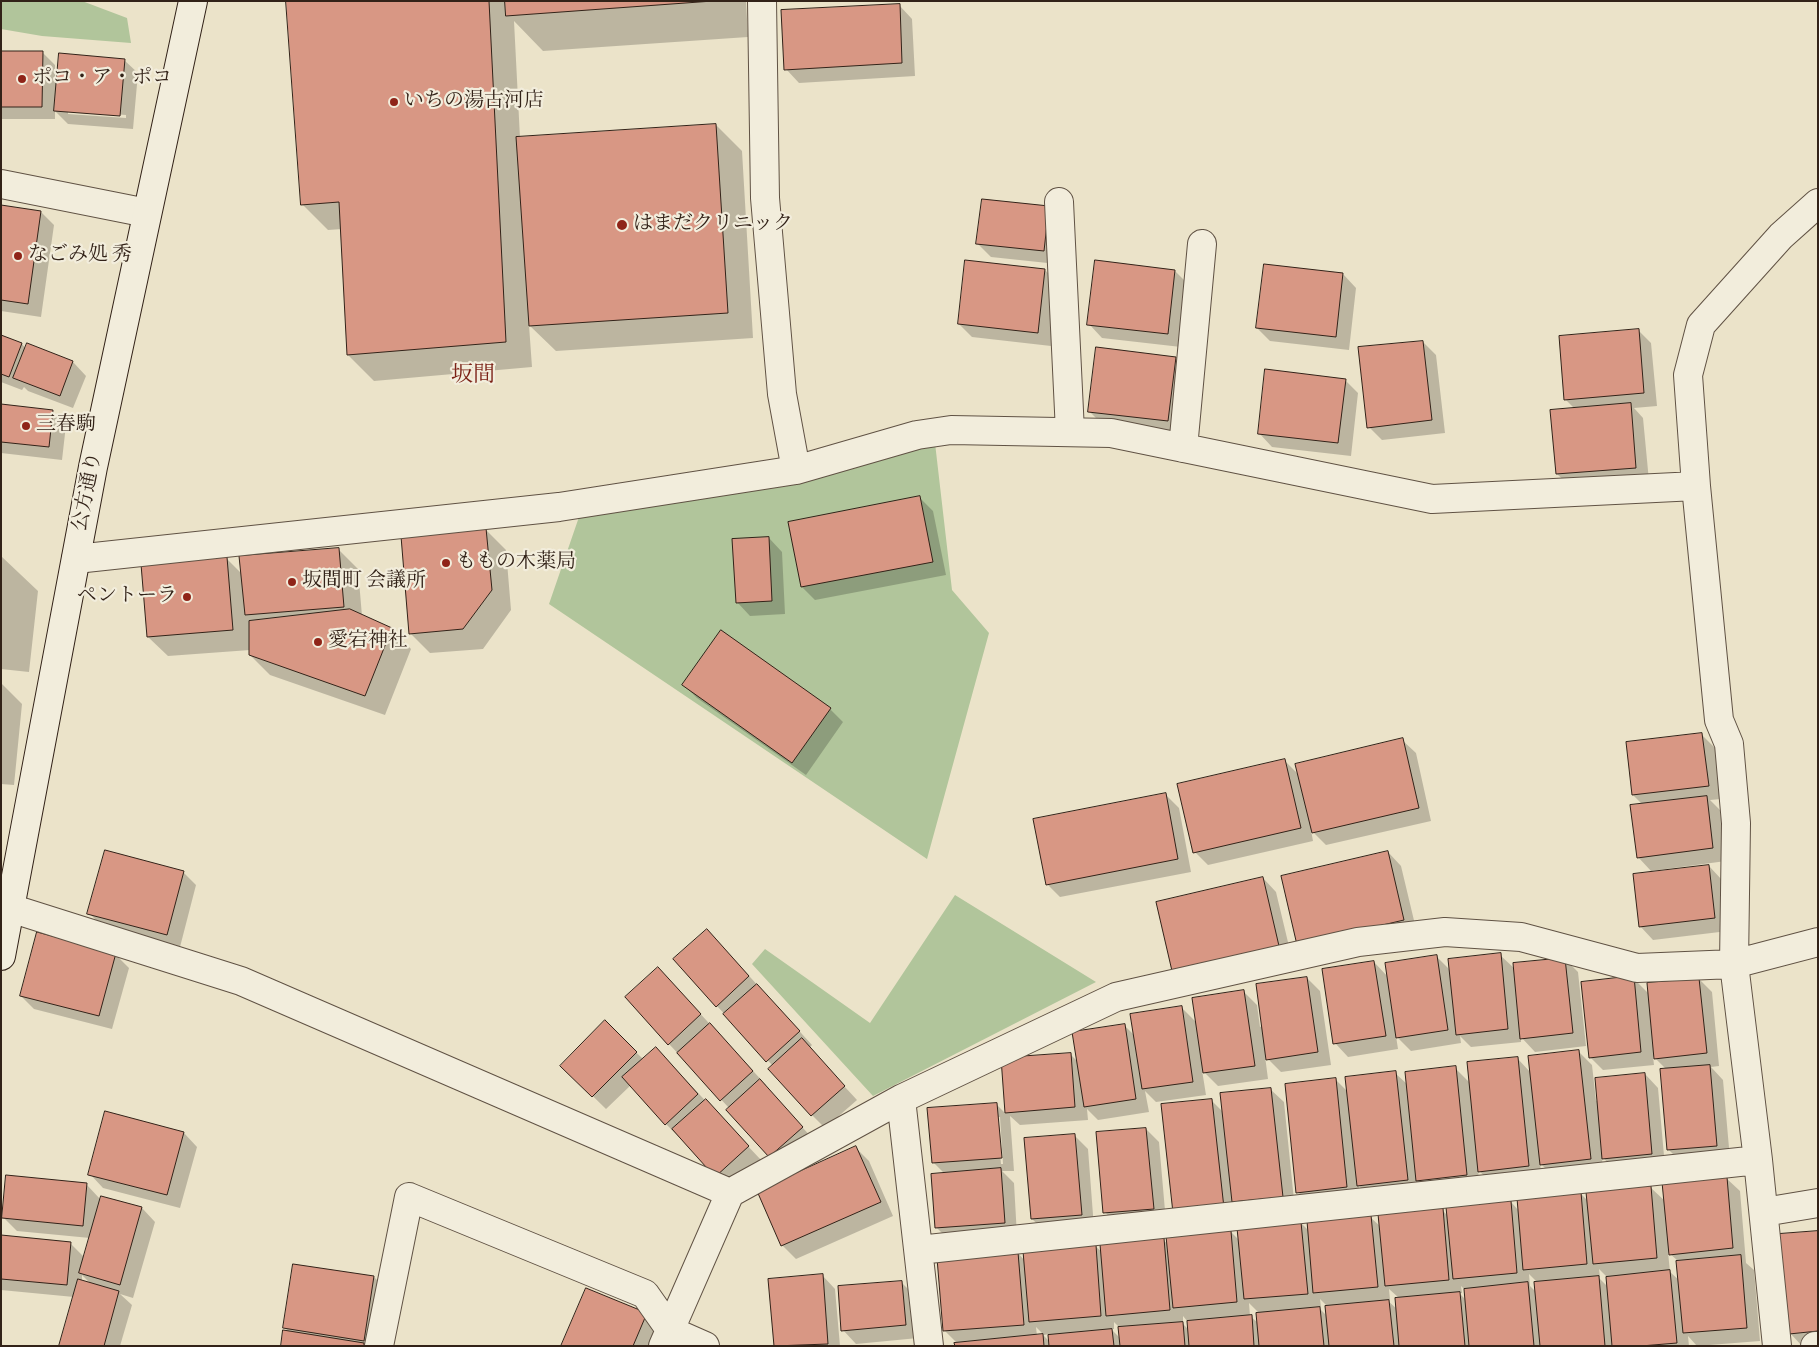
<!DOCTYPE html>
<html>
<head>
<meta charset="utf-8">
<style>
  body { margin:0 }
  #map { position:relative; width:1819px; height:1347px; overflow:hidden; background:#ebe3c9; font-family:Vollkorn,serif }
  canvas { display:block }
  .frame { position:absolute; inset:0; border:2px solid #322218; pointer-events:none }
</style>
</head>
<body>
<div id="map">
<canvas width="1819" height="1347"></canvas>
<div class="frame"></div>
</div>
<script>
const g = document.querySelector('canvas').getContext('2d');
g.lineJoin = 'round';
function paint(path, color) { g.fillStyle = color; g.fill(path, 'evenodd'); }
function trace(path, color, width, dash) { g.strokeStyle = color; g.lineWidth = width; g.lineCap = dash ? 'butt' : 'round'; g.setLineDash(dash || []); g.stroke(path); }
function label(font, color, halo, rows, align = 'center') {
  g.font = font + ' Vollkorn,"Noto Serif JP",serif'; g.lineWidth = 4.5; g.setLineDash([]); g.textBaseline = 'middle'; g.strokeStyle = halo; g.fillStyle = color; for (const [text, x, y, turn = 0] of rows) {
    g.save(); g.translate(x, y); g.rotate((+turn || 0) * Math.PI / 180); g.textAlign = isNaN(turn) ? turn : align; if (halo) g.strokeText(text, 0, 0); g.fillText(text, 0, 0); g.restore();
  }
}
const green = new Path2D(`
  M1,1H82L127,18L131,43L42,36L1,29Z
  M935,443L952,590L989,633L927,859L549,604L579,517L787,486Z
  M955,895L1096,982L873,1096L752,964L765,949L870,1023Z`);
const shadow = new Path2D(`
  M288,1H746L748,37L543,51L514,21L520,138L716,125L742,151L753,338L556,351L529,325L532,367L374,381L348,355L342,229L328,230L302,204Z
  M899,5L912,19L915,76L799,83L786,69Z
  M1,52H42L55,65V83L124,60L138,73L133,129L68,124L55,111V119H1ZM68,111L126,115V118L68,114Z
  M1,207L41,212L54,225L41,317L1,311Z
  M1049,207L1057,264L991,257L978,244Z
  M1265,265L1343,274L1356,288L1349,350L1270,341L1257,328Z
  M1045,270L1058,284L1051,346L972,337L959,324Z
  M1175,271L1188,284L1181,347L1102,338L1089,324Z
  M1638,330L1651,343L1657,406L1634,408L1643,418L1649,481L1571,487L1557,474L1575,409L1565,399Z
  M1,336L22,344L26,349L28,345L73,362L86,376L73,408L28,391L24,387L22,390L1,382Z
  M1423,342L1436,355L1445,433L1382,440L1369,427Z
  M1175,358L1188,371L1181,434L1103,425L1089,411Z
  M1345,380L1358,393L1351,456L1272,447L1259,433Z
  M1,406L53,412L66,425L62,460L1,453Z
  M920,498L933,511L946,575L815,600L802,587Z
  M486,530L506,550L511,610L483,649L430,653L410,633Z
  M769,538L782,552L785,614L750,616L737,602Z
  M338,549L358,569L362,616L391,629L411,649L385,715L270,675L250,655V650L168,656L148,637L227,559L242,574Z
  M1,556L38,591L29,672L1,669Z
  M1,683L22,704L14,785L1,784Z
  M684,685L830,709L843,722L806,775L697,698Z
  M1702,735L1715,748L1721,799L1710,800L1720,810L1726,861L1651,871L1638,857L1643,805L1633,795Z
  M1402,740L1416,753L1431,821L1326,845L1311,830L1313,841L1208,865L1195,852L1284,760L1299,775Z
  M1165,794L1179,808L1191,872L1060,897L1047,884Z
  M1388,852L1401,866L1417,933L1311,957Z
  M1709,866L1722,880L1728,931L1653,940L1640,926Z
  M183,872L196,885L180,947L102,926L89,913Z
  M1263,878L1276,892L1292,959L1186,983Z
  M720,944L812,1045L809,1048L857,1100L825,1128L812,1115L773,1066L717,1006Z
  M116,955L129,968L112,1029L34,1009L21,996Z
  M1500,955L1515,969L1565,959L1578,972L1586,1046L1535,1052L1521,1037V1042L1471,1047L1460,1036L1461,1043L1411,1051L1396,1036L1398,1049L1348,1057L1335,1043L1374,962L1388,977L1436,956L1451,971Z
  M1307,978L1320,991L1331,1065L1281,1072L1265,1056L1268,1079L1218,1086L1202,1070L1206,1095L1156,1102L1145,1091L1149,1112L1098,1120L1087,1109L1088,1120L1020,1125L1010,1116L1014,1171H1002L1014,1183L1017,1236L949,1240L936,1227L945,1174L933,1162L997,1105L1006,1114L1002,1059L1070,1054L1078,1062L1124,1025L1135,1036L1182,1008L1197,1023L1244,992L1257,1005L1260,1027L1263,1026ZM997,1117H1000L1003,1164H1001Z
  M1633,978L1649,994L1699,979L1712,992L1719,1066L1711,1067L1723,1080L1730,1159L1682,1163L1668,1149L1667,1070L1653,1056L1654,1065L1603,1070L1590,1057Z
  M671,982L766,1085L764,1086L815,1141L783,1170L730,1109L669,1044Z
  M605,1022L643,1059L669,1062L761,1160L730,1189L680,1136L679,1137L666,1124L631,1085L606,1109L562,1066Z
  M1579,1052L1592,1065L1596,1101L1645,1074L1658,1088L1665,1167L1617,1171L1602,1157L1603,1172L1554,1177L1540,1163L1542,1179L1493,1184L1478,1170L1480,1188L1371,1199L1359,1186L1360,1200L1311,1205L1298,1192L1336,1080L1348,1092L1395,1073L1407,1084L1455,1068L1470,1083L1517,1058L1531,1073Z
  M1270,1089L1284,1102L1295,1210L1187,1226L1211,1100L1223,1112Z
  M106,1113L184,1133L197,1147L180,1208L103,1188L90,1174Z
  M1146,1129L1159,1142L1166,1222L1118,1226L1105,1212Z
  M1074,1135L1088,1149L1094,1228L1046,1232L1032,1219Z
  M856,1148L869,1161L893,1216L796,1259L782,1245L758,1192Z
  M1726,1178L1740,1191L1746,1263L1754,1270L1760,1341L1697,1346L1688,1336L1689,1346H956L958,1344L944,1330L1018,1253L1025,1261L1095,1246L1102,1252L1163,1240L1169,1245L1231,1232L1240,1241L1301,1223L1309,1231L1370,1217L1381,1227L1442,1210L1448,1216L1511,1202L1519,1211L1580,1193L1588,1201L1650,1187L1666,1202ZM1668,1252L1678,1261L1680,1281L1670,1272ZM1599,1269L1607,1277L1608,1287L1598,1277H1600ZM1529,1274L1538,1283L1536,1292L1530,1286ZM1461,1286L1465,1290L1466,1300L1459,1293H1462ZM1389,1289L1399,1298L1398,1310L1387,1300H1390ZM1320,1299L1328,1307L1327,1316L1318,1307H1321ZM1249,1303L1260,1314L1258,1323L1250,1316ZM1183,1316L1188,1322L1189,1330L1183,1324ZM1114,1322L1120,1328L1121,1339L1111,1329H1114ZM1036,1327L1044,1335L1049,1334L1050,1342L1043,1335L1037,1336Z
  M86,1184L101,1200L142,1208L155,1222L133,1298L120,1294L132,1305L120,1346H60L74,1297L1,1290V1237L71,1244L85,1258L90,1238L17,1231L3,1217ZM82,1275L92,1285L82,1282Z
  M1818,1232V1345L1802,1346L1790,1333Z
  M822,1275L835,1289L840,1346H775Z
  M374,1277L387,1290L379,1346H282L289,1332L285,1328Z
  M901,1282L914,1295L918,1338L856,1344L843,1330Z
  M646,1314L659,1328L652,1346H562Z`);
const building = new Path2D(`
  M286,1H489L506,342L347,355L339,202L301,205Z
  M505,1H713L506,16Z
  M900,4L902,63L784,70L781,10Z
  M1,51H43L42,107H1Z
  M59,53L125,59L120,116L54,111Z
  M716,124L728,313L529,326L516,137Z
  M982,199L1049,206L1044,251L976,244Z
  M1,205L41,211L28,304L1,300Z
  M965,260L1045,269L1038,333L958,324Z
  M1095,260L1175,270L1168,334L1087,325Z
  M1264,264L1343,273L1336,337L1256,328Z
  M1639,329L1644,393L1564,400L1559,336Z
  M1,335L22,343L9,377L1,374Z
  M1423,341L1432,420L1367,428L1358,347Z
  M27,343L73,361L60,396L13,378Z
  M1096,347L1176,357L1168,421L1088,412Z
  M1265,369L1346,379L1338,443L1258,434Z
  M1631,403L1636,468L1556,474L1550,410Z
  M1,404L53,410L49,447L1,442Z
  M920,496L933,562L801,587L788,522Z
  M486,528L492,590L463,629L409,634L401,536Z
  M769,537L772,601L736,603L732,539Z
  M339,548L344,607L245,615L239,556Z
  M227,557L233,630L147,637L141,564Z
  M350,609L392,628L365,696L249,655V621Z
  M721,630L831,708L792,763L682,685Z
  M1702,733L1709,786L1632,795L1626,742Z
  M1403,738L1419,808L1312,833L1295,764Z
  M1285,759L1301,828L1193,853L1177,784Z
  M1166,793L1178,859L1046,885L1033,819Z
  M1707,796L1713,848L1637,858L1630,805Z
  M105,850L184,871L167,935L87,914Z
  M1388,851L1404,920L1297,945L1281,876Z
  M1709,865L1715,918L1639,927L1633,874Z
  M1263,877L1279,946L1172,971L1156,902Z
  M707,929L749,976L716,1007L673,959Z
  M37,932L116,953L99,1016L20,996Z
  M1501,953L1508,1029L1456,1035L1448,959Z
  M1437,955L1448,1030L1396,1038L1385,963Z
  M1565,958L1573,1033L1520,1039L1513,963Z
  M1374,961L1386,1036L1333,1044L1322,969Z
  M658,967L701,1014L668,1045L625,997Z
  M1634,976L1641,1052L1589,1058L1581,982Z
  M1307,977L1318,1052L1266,1060L1256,984Z
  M1699,978L1707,1053L1654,1059L1647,983Z
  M757,984L800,1031L766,1062L723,1014Z
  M1244,990L1255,1066L1203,1073L1192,998Z
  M1182,1006L1193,1082L1142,1089L1130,1014Z
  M605,1020L637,1052L592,1097L560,1066Z
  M710,1023L753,1071L720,1101L677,1053Z
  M1125,1024L1136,1099L1084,1107L1072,1032Z
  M802,1038L845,1086L811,1116L768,1069Z
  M656,1047L698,1094L665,1125L622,1077Z
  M1579,1050L1591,1159L1540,1165L1528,1056Z
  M1071,1053L1075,1107L1005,1113L1001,1058Z
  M1518,1057L1529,1166L1478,1172L1467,1062Z
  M1710,1065L1717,1146L1667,1150L1660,1069Z
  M1456,1066L1467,1175L1416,1181L1405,1072Z
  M1396,1071L1408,1180L1357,1186L1345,1077Z
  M1645,1073L1652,1154L1602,1159L1595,1078Z
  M1336,1078L1347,1187L1296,1193L1285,1084Z
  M760,1079L803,1127L769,1157L726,1110Z
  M1271,1088L1283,1197L1232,1202L1220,1093Z
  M706,1099L749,1146L715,1177L672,1129Z
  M1212,1099L1224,1208L1173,1213L1161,1104Z
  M997,1103L1002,1158L932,1163L927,1108Z
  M105,1111L184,1132L167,1195L88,1175Z
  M1146,1128L1154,1209L1103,1213L1096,1132Z
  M1075,1134L1082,1215L1031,1219L1024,1138Z
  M856,1146L881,1202L781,1246L757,1191Z
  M1001,1168L1005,1223L935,1228L931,1174Z
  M6,1175L87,1183L83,1226L2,1218Z
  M1727,1177L1733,1248L1669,1255L1662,1182Z
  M1651,1186L1657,1258L1593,1264L1586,1192Z
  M1581,1192L1587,1264L1523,1270L1517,1198Z
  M101,1196L142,1207L120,1285L79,1273Z
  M1511,1201L1517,1273L1453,1279L1446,1207Z
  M1443,1208L1449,1280L1385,1286L1378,1214Z
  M1371,1215L1378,1287L1313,1293L1307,1221Z
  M1301,1222L1308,1294L1244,1299L1237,1228Z
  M1231,1231L1237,1302L1173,1308L1166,1236Z
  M1818,1231V1331L1789,1334L1779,1234Z
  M1,1235L71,1242L67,1285L1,1279Z
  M1164,1238L1170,1310L1106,1316L1100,1244Z
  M1096,1245L1101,1316L1029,1322L1023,1251Z
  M1018,1252L1024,1325L943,1331L937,1258Z
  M1741,1255L1747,1328L1683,1333L1676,1261Z
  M293,1264L374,1276L364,1341L283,1328Z
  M1670,1270L1677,1343L1641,1346H1612L1606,1277Z
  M823,1274L828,1344L774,1346L768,1279Z
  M1599,1276L1605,1346H1540L1534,1282Z
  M78,1279L119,1291L104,1346H59Z
  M902,1281L906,1325L841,1331L838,1286Z
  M1528,1282L1534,1346H1469L1464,1289Z
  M586,1288L647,1313L633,1346H561Z
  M1460,1292L1465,1346H1399L1395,1298Z
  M1389,1300L1394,1346H1329L1325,1306Z
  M1320,1307L1324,1346H1259L1256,1313Z
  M1252,1315L1254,1346H1189L1187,1321Z
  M1183,1322L1185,1346H1120L1118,1327Z
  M1112,1329L1114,1346H1049L1048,1335Z
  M283,1330L364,1343V1346H281Z
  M1043,1334L1044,1346H955L954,1343Z`);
const street = new Path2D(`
  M762,1L765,198L782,394L796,470
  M1,184L147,213
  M1059,202L1070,432
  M1183,448L1202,244
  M1696,486L1719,720L1729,744L1736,823L1734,964L1758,1160L1777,1346
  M76,559L559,507L796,470L917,435L951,430L1111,433L1432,499L1696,486L1688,375L1701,325L1781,236L1818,203
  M10,908L241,981L730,1193
  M901,1099L929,1346
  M1764,1212L1818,1203
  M919,1250L1758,1160
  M379,1346L409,1197L645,1294L671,1331L705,1346
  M663,1346L730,1193L901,1099L1116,997L1358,942L1445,932L1521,937L1637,968L1734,964L1818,942
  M1815,1346H1818`);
const secondary = new Path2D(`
  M1,956L93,467L193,1`);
const markers = [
  [22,79,5,"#8f2418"],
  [394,102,5,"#8f2418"],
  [622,225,6,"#8f2418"],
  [18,256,5,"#8f2418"],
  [26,426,5,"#8f2418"],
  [446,563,5,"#8f2418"],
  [292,582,5,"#8f2418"],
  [187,597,5,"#8f2418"],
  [318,642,5,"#8f2418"]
];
const poiNames = [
  ["ポコ・ア・ポコ",32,79],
  ["いちの湯古河店",404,102],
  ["はまだクリニック",633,225],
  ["なごみ処 秀",28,256],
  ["三春駒",36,426],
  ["ももの木薬局",456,563],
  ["坂間町 会議所",302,582],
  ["ペントーラ",177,597,"right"],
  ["愛宕神社",328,642]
];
const streetNames = [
  ["公方通り",89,492,-79]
];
const quarterNames = [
  ["坂間",473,377]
];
paint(green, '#b1c59b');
paint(shadow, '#0003');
paint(building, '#d89784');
trace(building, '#322218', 1);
trace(street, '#605244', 30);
trace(secondary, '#322218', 30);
trace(street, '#f2eddc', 28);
trace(secondary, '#f2eddc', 28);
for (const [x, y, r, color] of markers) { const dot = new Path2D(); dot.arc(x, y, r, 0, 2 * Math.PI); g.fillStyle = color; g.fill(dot); trace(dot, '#f2eddc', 2); }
label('20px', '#322218', '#f2eddc', poiNames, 'left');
label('20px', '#322218', '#f2eddc', streetNames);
label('22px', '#7a1f14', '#f2eddc', quarterNames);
</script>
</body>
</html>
